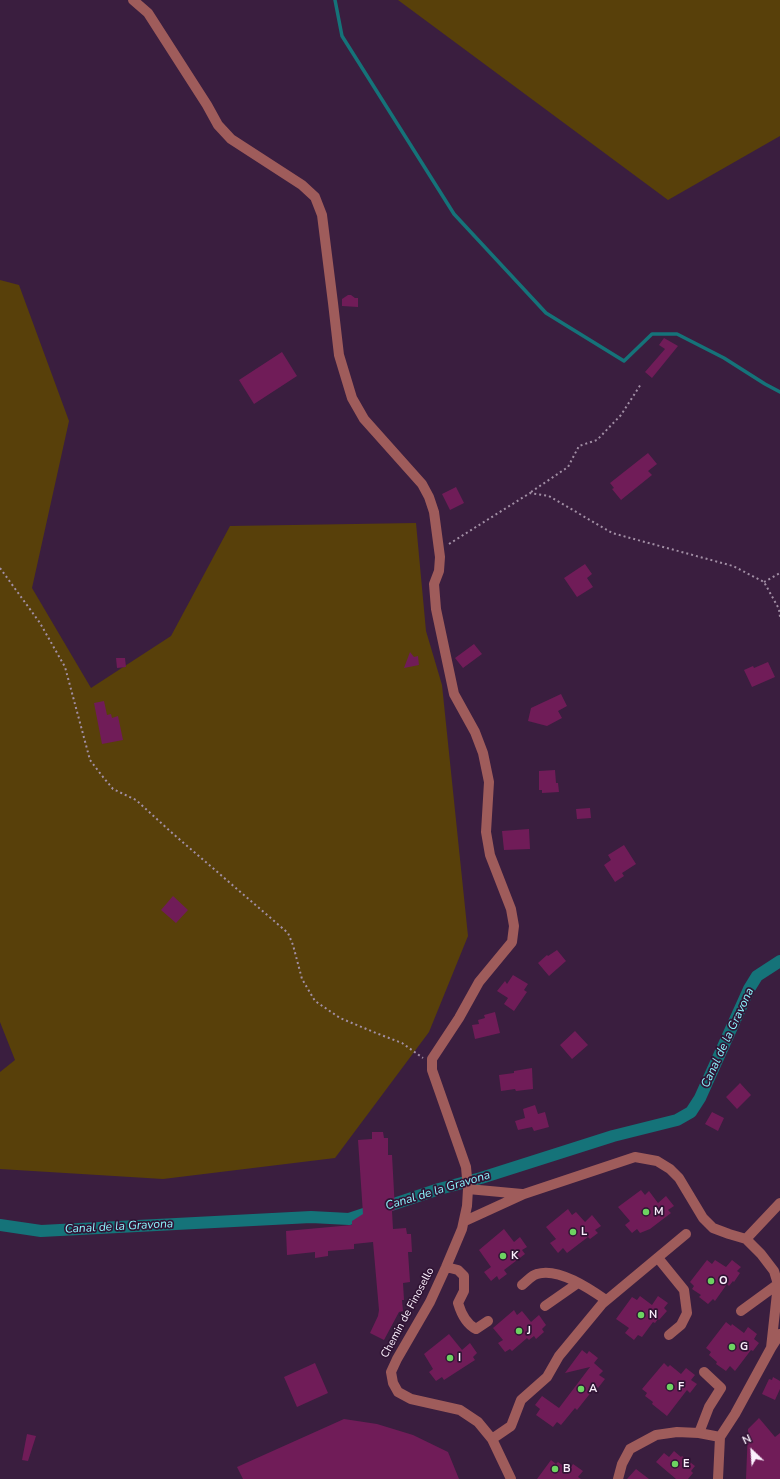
<!DOCTYPE html>
<html>
<head>
<meta charset="utf-8">
<style>
  body { margin:0 }
  #map { position:relative; width:780px; height:1479px; overflow:hidden; background:#3a1e3f; font-family:"Nunito Sans",sans-serif }
  canvas { display:block }
  .north { position:absolute; left:732px; top:1431px; width:40px; height:40px; -webkit-text-stroke:3px #301434; paint-order:stroke; rotate:335deg; font-size:11px; font-weight:700; line-height:16px; text-align:center; color:#fbf0fd }
  .north::after { content:''; display:block; margin:auto; width:14px; height:18px; background:#fbf0fd; clip-path:polygon(50% 0,100% 100%,50% 72%,0 100%) }
</style>
</head>
<body>
<div id="map">
<canvas width="780" height="1479"></canvas>
<div class="north">N</div>
</div>
<script>
const g = document.querySelector('canvas').getContext('2d');
g.lineJoin = 'round';
function paint(path, color) { g.fillStyle = color; g.fill(path, 'evenodd'); }
function trace(path, color, width, dash) { g.strokeStyle = color; g.lineWidth = width; g.lineCap = dash ? 'butt' : 'round'; g.setLineDash(dash || []); g.stroke(path); }
function label(font, color, halo, rows, align = 'center') {
  g.font = font + ' "Nunito Sans",sans-serif'; g.lineWidth = 3.5; g.setLineDash([]); g.textBaseline = 'middle'; g.strokeStyle = halo; g.fillStyle = color; for (const [text, x, y, turn = 0] of rows) {
    g.save(); g.translate(x, y); g.rotate((+turn || 0) * Math.PI / 180); g.textAlign = isNaN(turn) ? turn : align; if (halo) g.strokeText(text, 0, 0); g.fillText(text, 0, 0); g.restore();
  }
}
const green = new Path2D(`
  M398,0H780V136L668,200Z
  M0,280L19,285L69,421L32,588L91,688L171,636L230,526L416,523L426,631L442,685L468,936L429,1032L335,1158L163,1179L0,1169V1072L15,1060L0,1022Z`);
const stream = new Path2D(`
  M335,0L342,36L454,214L546,313L624,361L652,334H677L724,358L765,384L780,392`);
const canal = new Path2D(`
  M0,1225L41,1231L311,1217L349,1219L439,1189L481,1178L613,1136L677,1120L691,1112L700,1098L749,989L757,976L780,961`);
const building = new Path2D(`
  M348,295H351L355,298H358V307L342,306V299Z
  M664,338L678,346L652,378L645,372L665,349L659,345Z
  M282,352L297,376L254,404L239,380Z
  M648,453L657,464L648,471L652,475L621,500L612,489L614,488L610,483Z
  M456,487L464,503L450,510L442,494Z
  M585,564L592,574L587,578L593,587L577,597L564,578Z
  M474,644L482,654L463,668L455,658Z
  M410,652L414,657L418,656L419,665L404,668Z
  M116,658H125L126,667L117,668Z
  M768,662L775,677L752,687L744,670L753,666L754,668Z
  M561,694L567,706L558,711L562,718L547,726L528,721L531,708Z
  M104,701L107,715L111,714L112,718L118,716L123,740L102,744L94,703Z
  M555,770L556,783H558L559,792L542,793V790H539V771Z
  M590,808L591,818L577,819L576,809Z
  M529,829L530,849L504,850L502,831Z
  M624,845L636,864L622,873L624,876L615,882L604,865L611,860L608,855Z
  M173,896L188,910L176,923L161,910Z
  M557,950L566,961L549,976L538,963L547,955L548,956Z
  M513,975L528,984L524,990L527,992L514,1011L504,1004L508,998L497,991L505,981L507,984Z
  M495,1012L500,1033L475,1039L472,1025L479,1024L478,1020L485,1018L484,1015Z
  M575,1031L588,1045L572,1059L560,1045Z
  M532,1068L533,1089L516,1091L515,1089L501,1091L499,1075L514,1073V1071Z
  M740,1083L751,1095L737,1109L726,1097Z
  M535,1105L538,1114L545,1112L549,1127L534,1131L532,1127L518,1130L515,1121L525,1118L523,1109Z
  M712,1112L724,1118L718,1131L705,1124Z
  M372,1132H383L384,1138H388V1155H392L395,1210L392,1211L393,1229L406,1228L407,1234H411L412,1252H408L410,1282L403,1283L404,1300H402L403,1311L399,1312L384,1340L370,1333L378,1316L379,1310L373,1242L354,1244V1249L328,1251V1256L315,1258V1252L287,1255L286,1231L352,1225V1221L363,1214L358,1140L372,1139Z
  M641,1190L645,1195L649,1191L658,1203L666,1196L674,1206L668,1210L671,1213L650,1229L640,1233L637,1229L632,1233L625,1225L630,1221L618,1207Z
  M568,1209L572,1215L576,1212L585,1222L592,1215L601,1226L595,1230L598,1233L590,1239L588,1237L567,1253L563,1248L558,1253L550,1243L556,1239L546,1227Z
  M504,1229L514,1242L520,1237L527,1247L522,1250L525,1254L504,1270L507,1274L499,1280L497,1276L491,1281L484,1272L491,1267L479,1250Z
  M707,1260L712,1264L715,1260L726,1267L732,1260L741,1267L737,1271L740,1273L734,1282L733,1281L729,1286L727,1284L715,1301L713,1299L708,1304L699,1297L701,1295L692,1289L694,1286L690,1282Z
  M640,1296L652,1305L658,1296L668,1303L664,1308L667,1311L659,1320L658,1319L655,1323L653,1322L642,1337L638,1335L634,1340L625,1333L629,1328L616,1319L632,1297L637,1300Z
  M514,1310L517,1315L522,1311L531,1322L539,1315L546,1325L542,1329L544,1332L536,1339L534,1336L529,1340L527,1338L512,1351L510,1349L505,1352L498,1343L503,1340L493,1328Z
  M726,1322L731,1326L732,1324L744,1333L748,1327L757,1334L754,1339L759,1343L753,1351L751,1350L735,1371L730,1366L726,1371L716,1364L717,1362L709,1355L711,1352L706,1348Z
  M449,1334L462,1350L470,1343L477,1353L473,1357L475,1360L444,1380L442,1377L436,1381L429,1372L433,1369L424,1354Z
  M582,1350L587,1354L589,1351L598,1358L594,1363L603,1371L599,1375L605,1379L598,1388L596,1386L577,1410L575,1408L561,1425L557,1422L553,1427L536,1415L540,1409L535,1405L542,1396L559,1408L590,1367L565,1373Z
  M315,1363L328,1393L297,1407L284,1377Z
  M664,1363L668,1367L670,1365L681,1374L686,1368L695,1375L691,1380L697,1384L690,1393L687,1390L667,1416L652,1404L653,1402L645,1396L647,1393L642,1389Z
  M773,1377L780,1381V1389L775,1400L762,1394L769,1379L772,1380Z
  M759,1418L775,1437L780,1433V1479H746L748,1429Z
  M344,1419L377,1424L413,1435L448,1452L459,1479H243L237,1467Z
  M27,1434L36,1436L28,1461L22,1460Z
  M674,1451L681,1457L682,1456L695,1466L691,1471L693,1473L688,1479H676L656,1462L664,1453L669,1457Z
  M551,1460L556,1464L558,1462L569,1470L573,1464L583,1471L578,1477L581,1479H537Z
  M636,1469L649,1479H627Z`);
const path = new Path2D(`
  M531,492L568,467L579,446L597,440L621,415L641,384
  M449,544L530,493L549,496L612,533L733,566L764,582L779,609L780,617
  M0,568L40,623L65,667L90,760L103,777L113,789L136,800L171,832L288,933L293,945L302,979L315,1001L340,1018L376,1033L402,1043L423,1058
  M764,582L780,573`);
const street = new Path2D(`
  M133,0L148,13L207,105L218,125L231,139L302,185L315,197L322,215L333,303L339,355L352,398L364,419L422,484L429,497L434,512L440,557L439,571L434,584L436,609L454,694L475,732L483,753L489,782L486,832L490,855L511,909L514,926L512,942L479,982L459,1018L432,1059V1070L466,1167L468,1189L467,1206L462,1229L446,1267L430,1302L397,1359L391,1372L393,1383L398,1392L411,1399L460,1410L478,1422L492,1439L511,1479
  M468,1189L522,1194
  M465,1221L524,1194L635,1157L657,1161L670,1169L679,1178L703,1218L713,1228L729,1234L746,1239L761,1254L774,1271L778,1284L771,1348
  M746,1239L780,1203
  M658,1258L684,1290L687,1313L681,1325L669,1335
  M446,1267L458,1270L464,1276V1291L458,1303C461,1313 466,1324 476,1329L488,1321
  M522,1285C527,1281 532,1275 537,1274C558,1267 590,1289 606,1300
  M545,1306L578,1283
  M741,1311L778,1284
  M699,1433L709,1407L721,1388L704,1372
  M492,1439L511,1426L521,1400L547,1377L559,1356L602,1304L686,1234
  M618,1479L622,1464L630,1449L656,1435L677,1432L699,1433L720,1437
  M718,1479L720,1437L735,1414L771,1348L780,1334`);
const markers = [
  [646,1212,4,"#6dd361"],
  [573,1232,4,"#6dd361"],
  [503,1256,4,"#6dd361"],
  [711,1281,4,"#6dd361"],
  [641,1315,4,"#6dd361"],
  [519,1331,4,"#6dd361"],
  [732,1347,4,"#6dd361"],
  [450,1358,4,"#6dd361"],
  [670,1387,4,"#6dd361"],
  [581,1389,4,"#6dd361"],
  [675,1464,4,"#6dd361"],
  [555,1469,4,"#6dd361"]
];
const poiNames = [
  ["M",654,1212],
  ["L",581,1232],
  ["K",511,1256],
  ["O",719,1281],
  ["N",649,1315],
  ["J",527,1331],
  ["G",740,1347],
  ["I",458,1358],
  ["F",678,1387],
  ["A",589,1389],
  ["E",683,1464],
  ["B",563,1469]
];
const streetNames = [
  ["Chemin de Finosello",408,1313,-62]
];
const waterNames = [
  ["Canal de la Gravona",728,1038,-65],
  ["Canal de la Gravona",438,1191,-17],
  ["Canal de la Gravona",119,1227,-3]
];
paint(green, '#58400a');
trace(stream, '#157379', 3.5);
trace(canal, '#157379', 12);
paint(building, '#701c58');
trace(path, '#a28fa5', 2, [2, 3]);
trace(street, '#9f5c5b', 10);
for (const [x, y, r, color] of markers) { const dot = new Path2D(); dot.arc(x, y, r, 0, 2 * Math.PI); g.fillStyle = color; g.fill(dot); trace(dot, '#301434', 1.5); }
label('bold 11px', '#fbf0fd', '#301434', poiNames, 'left');
label('11px', '#fbf0fd', '#301434', streetNames);
label('italic 12px', '#8bf5fd', '#301434', waterNames);
</script>
</body>
</html>
